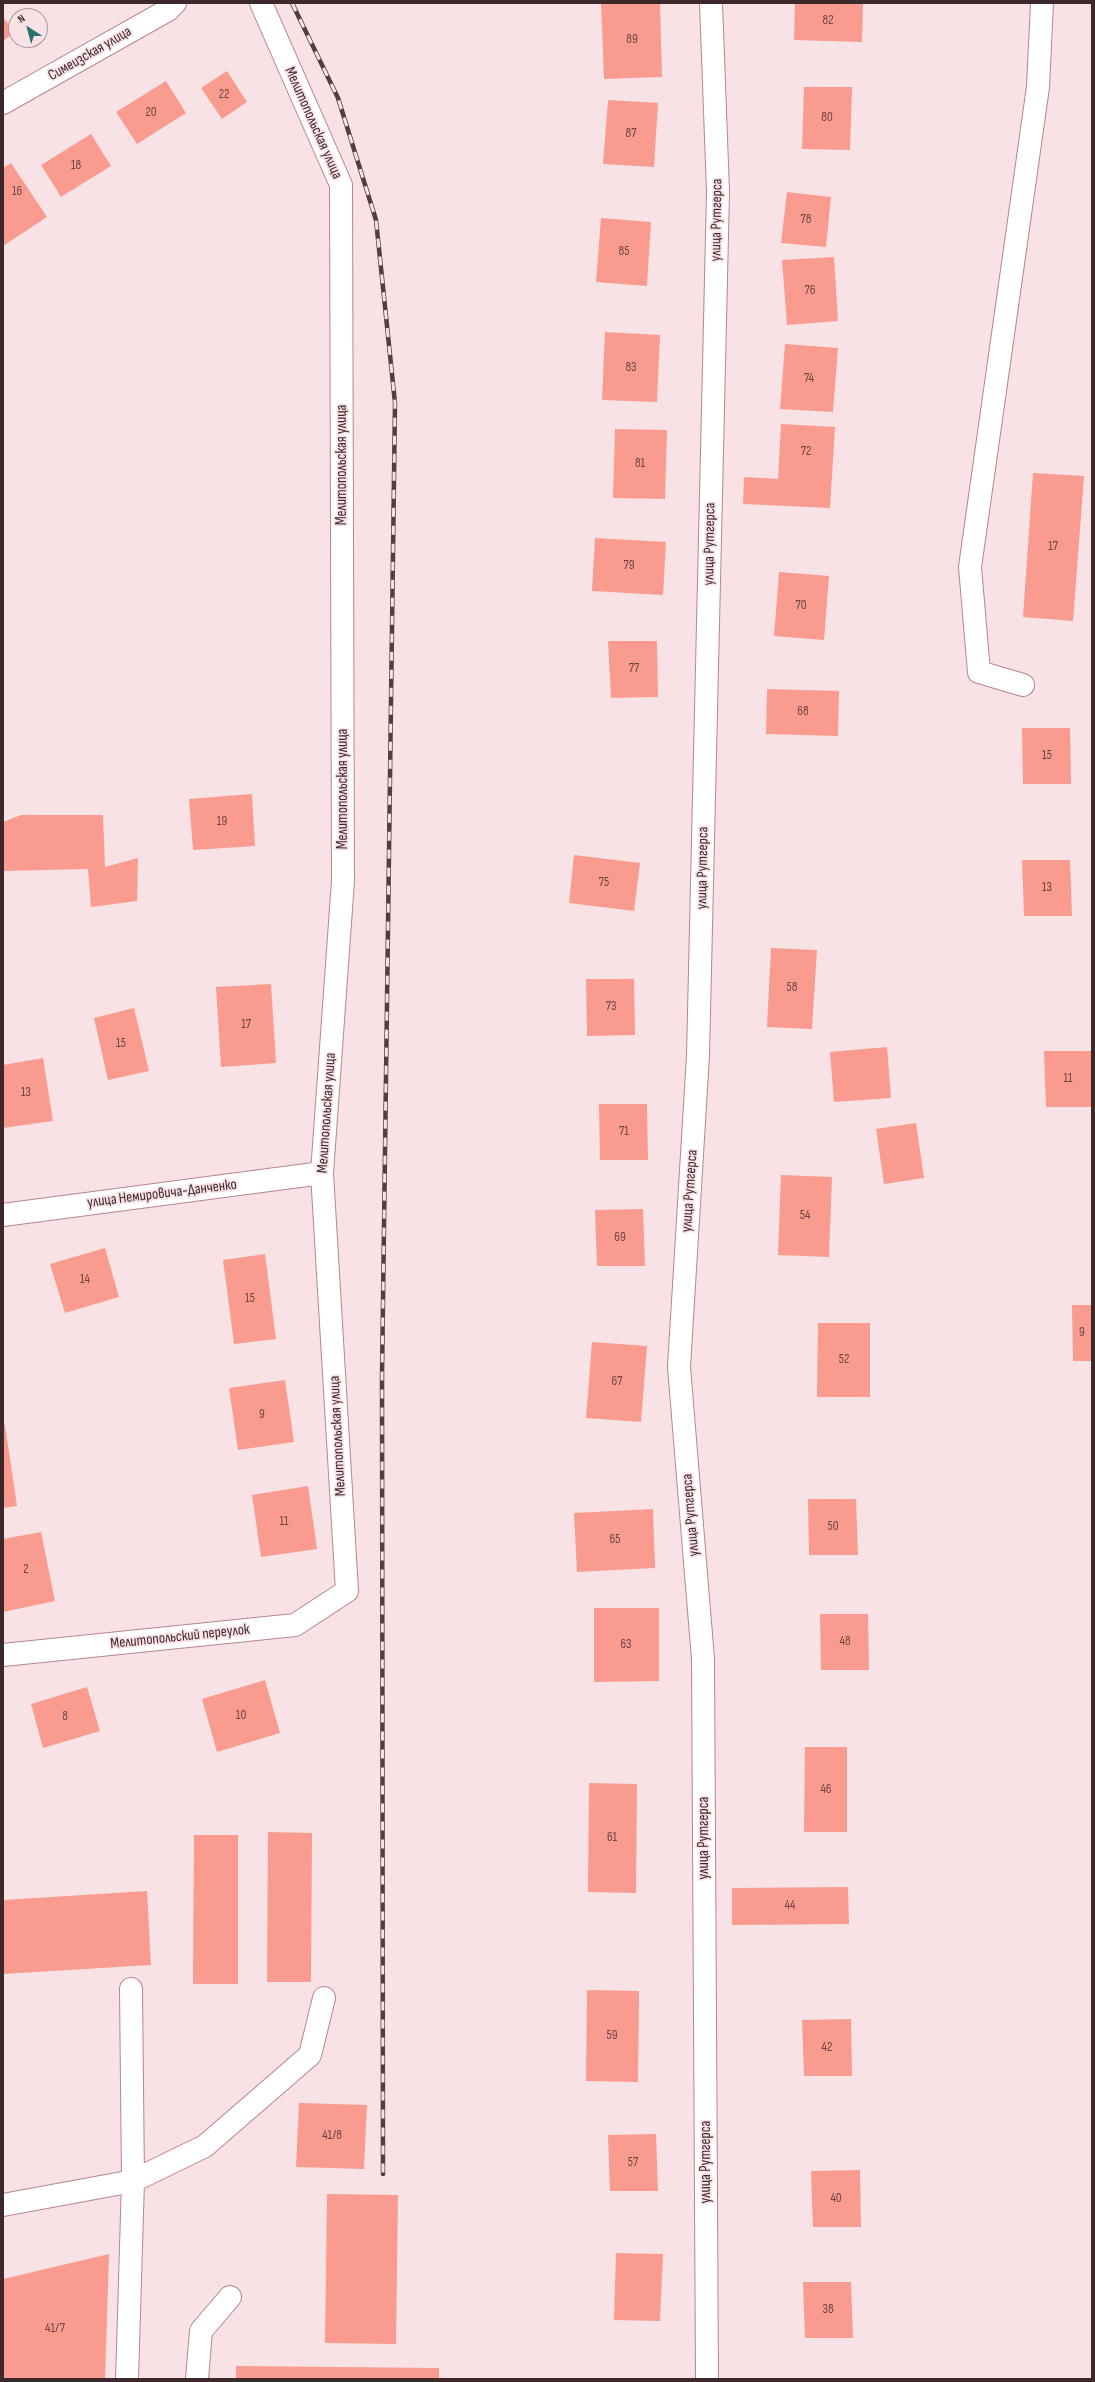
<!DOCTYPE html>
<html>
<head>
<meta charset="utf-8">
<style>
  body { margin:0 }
  #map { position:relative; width:1095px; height:2382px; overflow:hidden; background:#f9e2e5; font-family:"Sofia Sans Condensed",sans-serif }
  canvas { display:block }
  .frame { position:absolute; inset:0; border:4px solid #3d282b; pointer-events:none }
  .north { position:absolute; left:8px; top:8px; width:40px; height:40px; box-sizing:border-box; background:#f9e2e5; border:1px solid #ae989b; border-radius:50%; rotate:324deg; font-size:11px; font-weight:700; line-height:16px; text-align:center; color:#3d282b }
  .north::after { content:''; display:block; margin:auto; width:14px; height:18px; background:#28716c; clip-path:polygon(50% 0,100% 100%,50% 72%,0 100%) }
</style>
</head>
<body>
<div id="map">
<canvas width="1095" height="2382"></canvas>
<div class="frame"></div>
<div class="north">N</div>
</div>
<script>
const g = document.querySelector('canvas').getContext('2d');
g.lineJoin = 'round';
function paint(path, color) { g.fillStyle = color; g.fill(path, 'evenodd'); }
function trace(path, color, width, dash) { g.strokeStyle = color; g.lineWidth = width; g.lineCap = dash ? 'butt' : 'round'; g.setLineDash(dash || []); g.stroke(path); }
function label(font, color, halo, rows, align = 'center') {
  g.font = font + ' "Sofia Sans Condensed",sans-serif'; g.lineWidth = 3.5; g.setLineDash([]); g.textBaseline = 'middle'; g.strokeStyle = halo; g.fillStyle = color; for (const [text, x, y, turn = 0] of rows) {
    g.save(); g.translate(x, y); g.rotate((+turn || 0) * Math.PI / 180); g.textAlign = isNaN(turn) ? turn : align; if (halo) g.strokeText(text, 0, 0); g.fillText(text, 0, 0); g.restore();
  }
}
const building = new Path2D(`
  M601,3H660L662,77L604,79Z
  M795,3H863L862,42L794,40Z
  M3,17L15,32L3,41Z
  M227,71L247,102L222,119L201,88Z
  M166,81L186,113L137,144L116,112Z
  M804,87H852L850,150L802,149Z
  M608,100L658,103L654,167L603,164Z
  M91,134L111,166L61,197L41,165Z
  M11,163L47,217L3,246V168Z
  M787,192L831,197L826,247L781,243Z
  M601,218L651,222L647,286L596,282Z
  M834,257L838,321L787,325L782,260Z
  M605,332L660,335L657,402L602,400Z
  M785,344L838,348L833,412L780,409Z
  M781,424L835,427L830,508L743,504L744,477L778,479Z
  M615,429L667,430L665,499L613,498Z
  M1033,473L1084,476L1073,621L1023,617Z
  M595,538L666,542L663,595L592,591Z
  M779,572L829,576L824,640L774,636Z
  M608,641H657L658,697L611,698Z
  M767,689L839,691L838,736L766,734Z
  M1022,728H1070L1071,784H1023Z
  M252,794L255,846L193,850L189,799Z
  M21,815H103L105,867L138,858L137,901L91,907L88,869L3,871V822Z
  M574,855L640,863L634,911L569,903Z
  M1022,860H1070L1072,916H1024Z
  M771,948L817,950L812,1029L767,1027Z
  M586,979H634L635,1035L587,1036Z
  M271,984L276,1063L221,1067L216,987Z
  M134,1008L149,1071L108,1080L94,1018Z
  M887,1047L891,1098L834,1102L830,1052Z
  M1044,1051H1092V1107H1046Z
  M43,1058L53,1121L3,1128V1065Z
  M599,1104H647L648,1160H600Z
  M916,1123L924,1178L884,1184L876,1129Z
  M781,1175L832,1177L829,1257L778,1255Z
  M643,1209L645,1266H597L595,1210Z
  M105,1248L119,1297L65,1313L50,1264Z
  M265,1254L276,1339L234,1344L223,1260Z
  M1072,1305H1092V1361H1073Z
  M818,1323H870V1397H817Z
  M592,1342L647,1346L641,1422L586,1418Z
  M285,1380L294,1442L238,1450L229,1388Z
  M3,1425H5L17,1506L3,1508Z
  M308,1486L317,1549L261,1557L252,1495Z
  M808,1499H856L858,1555H809Z
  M653,1509L655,1568L577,1572L574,1513Z
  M41,1532L55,1601L3,1612V1539Z
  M594,1608H659V1681L594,1682Z
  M820,1614H868L869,1670H821Z
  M265,1680L280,1733L217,1752L202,1699Z
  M87,1687L100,1731L43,1748L31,1704Z
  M805,1747H847V1832H804Z
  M589,1783L637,1784L636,1893L588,1892Z
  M268,1832L312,1833L311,1982H267Z
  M194,1835H238V1984H193Z
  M848,1887L849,1924L732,1925V1888Z
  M147,1891L151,1965L3,1974V1900Z
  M587,1990L639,1991L638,2082L586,2081Z
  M851,2019L852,2076H804L802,2020Z
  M299,2103L367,2105L364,2169L296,2167Z
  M656,2134L658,2191H610L608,2135Z
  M860,2170L861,2227H813L811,2171Z
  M327,2194L398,2195L396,2344L325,2343Z
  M616,2253L663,2254L660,2321L614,2320Z
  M109,2254L105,2379H3V2279Z
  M803,2282H851L853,2338H805Z
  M236,2366L439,2368V2379H236Z`);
const minor = new Path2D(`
  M3,103L168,10L175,3
  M1023,685L979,672L970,567L1038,87L1042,3
  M3,1215L322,1173
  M3,1655L295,1625L347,1591L322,1173L343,881L341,185L261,3
  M3,2205L133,2181L205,2146L310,2055L324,1998
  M127,2379L133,2181L131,1989
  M197,2379L201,2331L230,2297
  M707,2379L703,1659L679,1367L698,1056L718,192L711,3`);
const rail = new Path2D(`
  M292,3L338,98L376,220L395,403L382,1376L383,2174`);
const numberNames = [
  ["82",828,21],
  ["89",632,40],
  ["22",224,95],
  ["20",151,113],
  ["80",827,118],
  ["87",631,134],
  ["18",76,166],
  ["16",17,192],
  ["78",806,220],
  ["85",624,252],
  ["76",810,291],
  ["83",631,368],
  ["74",809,379],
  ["72",806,452],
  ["81",640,464],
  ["17",1053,547],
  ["79",629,566],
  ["70",801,606],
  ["77",634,669],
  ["68",803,712],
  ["15",1047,756],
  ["19",222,822],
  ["75",604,883],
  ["13",1047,888],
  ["58",792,988],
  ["73",611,1007],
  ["17",246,1025],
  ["15",121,1044],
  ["11",1068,1079],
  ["13",26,1093],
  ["71",624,1132],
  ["54",805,1216],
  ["69",620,1238],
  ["14",85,1280],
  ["15",250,1299],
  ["9",1082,1333],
  ["52",844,1360],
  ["67",617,1382],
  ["9",262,1415],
  ["11",284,1522],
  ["50",833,1527],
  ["65",615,1540],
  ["2",26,1570],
  ["48",845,1642],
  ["63",626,1645],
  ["10",241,1716],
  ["8",65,1717],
  ["46",826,1790],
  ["61",612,1838],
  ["44",790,1906],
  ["59",612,2036],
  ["42",827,2048],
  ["41/8",332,2136],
  ["57",633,2163],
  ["40",836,2199],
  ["38",828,2310],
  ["41/7",55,2329]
];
const streetNames = [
  ["Симеизская улица",90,54,-30],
  ["Мелитопольская улица",313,123,66],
  ["улица Рутгерса",717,220,-89],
  ["Мелитопольская улица",342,465,-90],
  ["улица Рутгерса",710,544,-89],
  ["Мелитопольская улица",343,789,-90],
  ["улица Рутгерса",703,868,-89],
  ["Мелитопольская улица",327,1113,-86],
  ["улица Рутгерса",690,1191,-86],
  ["улица Немировича-Данченко",162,1194,-7],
  ["Мелитопольская улица",338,1436,-93],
  ["улица Рутгерса",691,1515,-95],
  ["Мелитопольский переулок",180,1637,-6],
  ["улица Рутгерса",704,1838,-90],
  ["улица Рутгерса",706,2162,-90]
];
paint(building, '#f99c8f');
trace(minor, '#b8858c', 24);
trace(minor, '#fff', 22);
trace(rail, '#523d40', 4.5);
trace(rail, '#f9e2e5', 3, [9]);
label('13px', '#6c4544', null, numberNames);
label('15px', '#3d282b', '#f9e2e5', streetNames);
</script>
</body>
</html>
